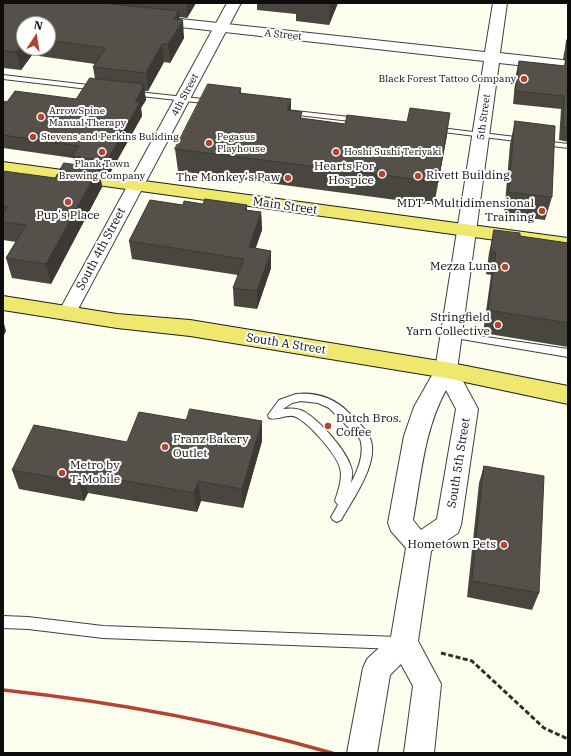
<!DOCTYPE html>
<html>
<head>
<meta charset="utf-8">
<style>
  body { margin:0 }
  #map { position:relative; width:571px; height:756px; overflow:hidden; background:#fefeef; font-family:"IBM Plex Serif",serif }
  canvas { display:block }
  .frame { position:absolute; inset:0; border:4px solid #0d0d0d; pointer-events:none }
  .north { position:absolute; left:16px; top:16px; width:40px; height:40px; box-sizing:border-box; background:#fff; border:1px solid #9e9e9e; border-radius:50%; rotate:12deg; font-size:11px; font-weight:700; line-height:16px; text-align:center; color:#0d0d0d }
  .north::after { content:''; display:block; margin:auto; width:14px; height:18px; background:#b34430; clip-path:polygon(50% 0,100% 100%,50% 72%,0 100%) }
</style>
</head>
<body>
<div id="map">
<canvas width="571" height="756"></canvas>
<div class="frame"></div>
<div class="north">N</div>
</div>
<script>
const g = document.querySelector('canvas').getContext('2d');
g.lineJoin = 'round';
function trace(path, color, width, dash) { g.strokeStyle = color; g.lineWidth = width; g.lineCap = dash ? 'butt' : 'round'; g.setLineDash(dash || []); g.stroke(path); }
function paint(path, color) { g.fillStyle = color; g.fill(path, 'evenodd'); }
function label(font, color, halo, rows, align = 'center') {
  g.font = font + ' "IBM Plex Serif",serif'; g.lineWidth = 4; g.setLineDash([]); g.textBaseline = 'middle'; g.strokeStyle = halo; g.fillStyle = color; for (const [text, x, y, turn = 0] of rows) {
    g.save(); g.translate(x, y); g.rotate((+turn || 0) * Math.PI / 180); g.textAlign = isNaN(turn) ? turn : align; if (halo) g.strokeText(text, 0, 0); g.fillText(text, 0, 0); g.restore();
  }
}
const path = new Path2D(`
  M441,653L472,661L544,728L568,739`);
const service = new Path2D(`
  M3,75L97,86L101,88L97,90L3,79Z
  M129,91L212,100L216,102L212,104L132,95H129Z
  M286,110L359,118L363,120L359,122L289,114L285,112Z
  M432,127L524,138L528,140L524,142L435,131H432Z
  M537,140L568,144V148L537,144Z
  M452,332L568,349V357L449,337L447,335L449,333Z
  M296,394C316,392 335,398 349,413C356,421 365,427 369,436C382,460 352,500 341,520L337,522L333,520L331,517L338,505L335,501C338,491 343,478 340,468C337,455 309,423 296,417C287,413 278,421 269,418L268,415L279,400ZM301,401L318,403L329,408L360,439C365,453 358,470 351,483C352,477 353,472 351,467C346,450 320,421 305,412C298,408 291,408 283,409L292,403Z
  M3,616L28,617L103,626L398,637L402,639L404,643L402,647L398,649L103,638L28,629L3,628Z`);
const minor = new Path2D(`
  M227,3H241L76,313L74,318L67,320L60,318L58,313Z`);
const tertiary = new Path2D(`
  M493,3H507L500,53L563,60L568,62V68L563,70L499,63L457,370L478,409L461,525L458,533L431,551L418,641L441,684L434,753H404L413,686L401,664L390,675L377,753H347L363,668L367,659L391,637L406,548L391,531L388,523L404,436L414,407L435,370L484,61L153,24L148,23L146,20L148,17L153,16L485,52ZM446,390L456,409L437,519L421,530L413,520C421,476 424,430 446,390Z`);
const primary = new Path2D(`
  M3,162L568,238V250L3,172Z
  M3,296L117,314L190,320L446,362L568,386V404L446,378L190,336L117,328L3,310Z`);
const rail = new Path2D(`
  M3,690C115,702 224,722 332,753`);
const wall = new Path2D(`
  M3,3H196L187,18L179,17L184,38L170,63L164,62L148,91H144L146,100L141,108L142,116L109,175L100,174L102,187L51,284L12,278L6,258L16,242L3,240V171L55,178L74,164L73,158L3,148V101L7,102L76,99L95,79L93,67L95,64L32,55L21,70L3,68ZM24,24H48V48H24Z
  M257,3H338L329,25L296,21V14L257,10Z
  M567,40L568,41V142L559,140L561,109L513,104L516,74L519,61L564,66L565,60H563L564,53Z
  M241,88V93L291,110L302,118L345,124L447,135L434,205L178,171L175,149Z
  M515,121L552,197L545,220L504,215L510,144Z
  M203,204L247,205V210L261,212L262,230L255,248L271,268L257,309L234,306L233,288L238,275L132,259L129,241L183,205Z
  M494,230L520,236L568,243V347L483,333L491,275L486,274L489,253Z
  M262,441L243,508L201,501L197,512L88,493L84,501L19,489L12,470L127,442Z
  M484,466L539,593L532,610L467,597L479,483Z`);
const shadedWall = new Path2D(`
  M186,3H196L187,18Z
  M330,3H338L329,25Z
  M179,11L180,25L183,20L184,38L170,63L168,44L174,19Z
  M24,42V48H30L32,55L21,70L16,52Z
  M162,44L164,62L148,91L146,73Z
  M143,84V88L144,86L146,100L141,108L142,116L109,175L107,161Z
  M291,99V121L287,110Z
  M450,113L447,135L434,205Z
  M99,168L102,187L51,284L46,264Z
  M261,212L262,230L250,265L249,247Z
  M271,251V268L257,309V291Z
  M3,320L6,331L3,337Z
  M262,421V441L243,508L242,489Z
  M82,473L88,493L84,501L79,482Z
  M198,481L201,501L197,512L194,493Z`);
const building = new Path2D(`
  M3,3H102L179,11L174,19L183,20L168,44H162L146,73L93,67L106,48L48,40V24H24V42L16,52L3,50Z
  M567,40L568,41V48L566,47Z
  M568,58V128L563,127L564,96L515,91L519,61L565,66L566,59Z
  M90,78L143,84L142,86H144L135,102H140L107,161L72,156L79,146L3,135V101L7,102L15,91L76,99Z
  M208,84L241,88L239,93L291,99L287,110L302,112L300,118L345,124L347,115L407,122L410,108L450,113L438,182L175,149Z
  M515,121L555,126L552,197L509,192Z
  M64,163L99,168L46,264L6,258L26,225L3,222V213L8,207L3,206V171L55,178Z
  M205,199L247,205L245,210L261,212L249,247L271,251L257,291L233,288L244,259L129,241L150,200L183,205L184,201L203,204Z
  M494,230L520,233V236L568,243V323L488,310L496,252L491,251Z
  M190,409L262,421L242,489L198,481L194,493L82,473L79,482L12,470L34,425L127,442L139,412L186,420Z
  M484,466L544,476L539,593L472,581Z`);
const markers = [
  [524,79,4,"#b34430"],
  [41,117,4,"#b34430"],
  [33,137,4,"#b34430"],
  [209,143,4,"#b34430"],
  [102,152,4,"#b34430"],
  [336,152,4,"#b34430"],
  [382,174,4,"#b34430"],
  [418,176,4,"#b34430"],
  [288,178,4,"#b34430"],
  [68,202,4,"#b34430"],
  [542,211,4,"#b34430"],
  [505,267,4,"#b34430"],
  [498,325,4,"#b34430"],
  [328,426,4,"#b34430"],
  [165,447,4,"#b34430"],
  [62,473,4,"#b34430"],
  [504,545,4,"#b34430"]
];
const farStreetnames = [
  ["A Street",283,35,6],
  ["4th Street",185,95,-62],
  ["5th Street",484,117,-82]
];
const farPoinames = [
  ["Black Forest Tattoo Company",516,79,"right"],
  ["ArrowSpine",49,111],
  ["Manual Therapy",49,123],
  ["Stevens and Perkins Buliding",41,137],
  ["Pegasus",217,137],
  ["Playhouse",217,149],
  ["Hoshi Sushi Teriyaki",344,152],
  ["Plank Town",102,164,"center"],
  ["Brewing Company",102,176,"center"]
];
const poiNames = [
  ["Hearts For",374,167],
  ["Hospice",374,181],
  ["Rivett Building",426,176,"left"],
  ["The Monkey's Paw",280,178],
  ["MDT - Multidimensional",534,204],
  ["Training",534,218],
  ["Pup's Place",68,216,"center"],
  ["Mezza Luna",497,267],
  ["Stringfield",490,318],
  ["Yarn Collective",490,332],
  ["Dutch Bros.",336,419,"left"],
  ["Coffee",336,433,"left"],
  ["Franz Bakery",173,440,"left"],
  ["Outlet",173,454,"left"],
  ["Metro by",70,466,"left"],
  ["T-Mobile",70,480,"left"],
  ["Hometown Pets",496,545]
];
const streetNames = [
  ["Main Street",285,206,8],
  ["South 4th Street",101,249,-62],
  ["South A Street",286,344,9],
  ["South 5th Street",459,463,-81]
];
trace(service, '#404040', 2);
trace(minor, '#404040', 2);
trace(tertiary, '#404040', 2);
trace(primary, '#1e1e1e', 2);
trace(path, '#2f2f2f', 3, [5, 2.5]);
paint(service, '#fff');
paint(minor, '#fff');
paint(tertiary, '#fff');
paint(primary, '#eee96e');
trace(rail, '#b34430', 3.5);
paint(wall, '#494640');
paint(shadedWall, '#3c3934');
paint(building, '#55514a');
trace(building, '#3c3934', 1);
for (const [x, y, r, color] of markers) { const dot = new Path2D(); dot.arc(x, y, r, 0, 2 * Math.PI); g.fillStyle = color; g.fill(dot); trace(dot, '#fff', 1.5); }
label('10px', '#0d0d0d', '#fff', farStreetnames);
label('10px', '#0d0d0d', '#fff', farPoinames, 'left');
label('12px', '#0d0d0d', '#fff', poiNames, 'right');
label('12px', '#0d0d0d', '#fff', streetNames);
</script>
</body>
</html>
